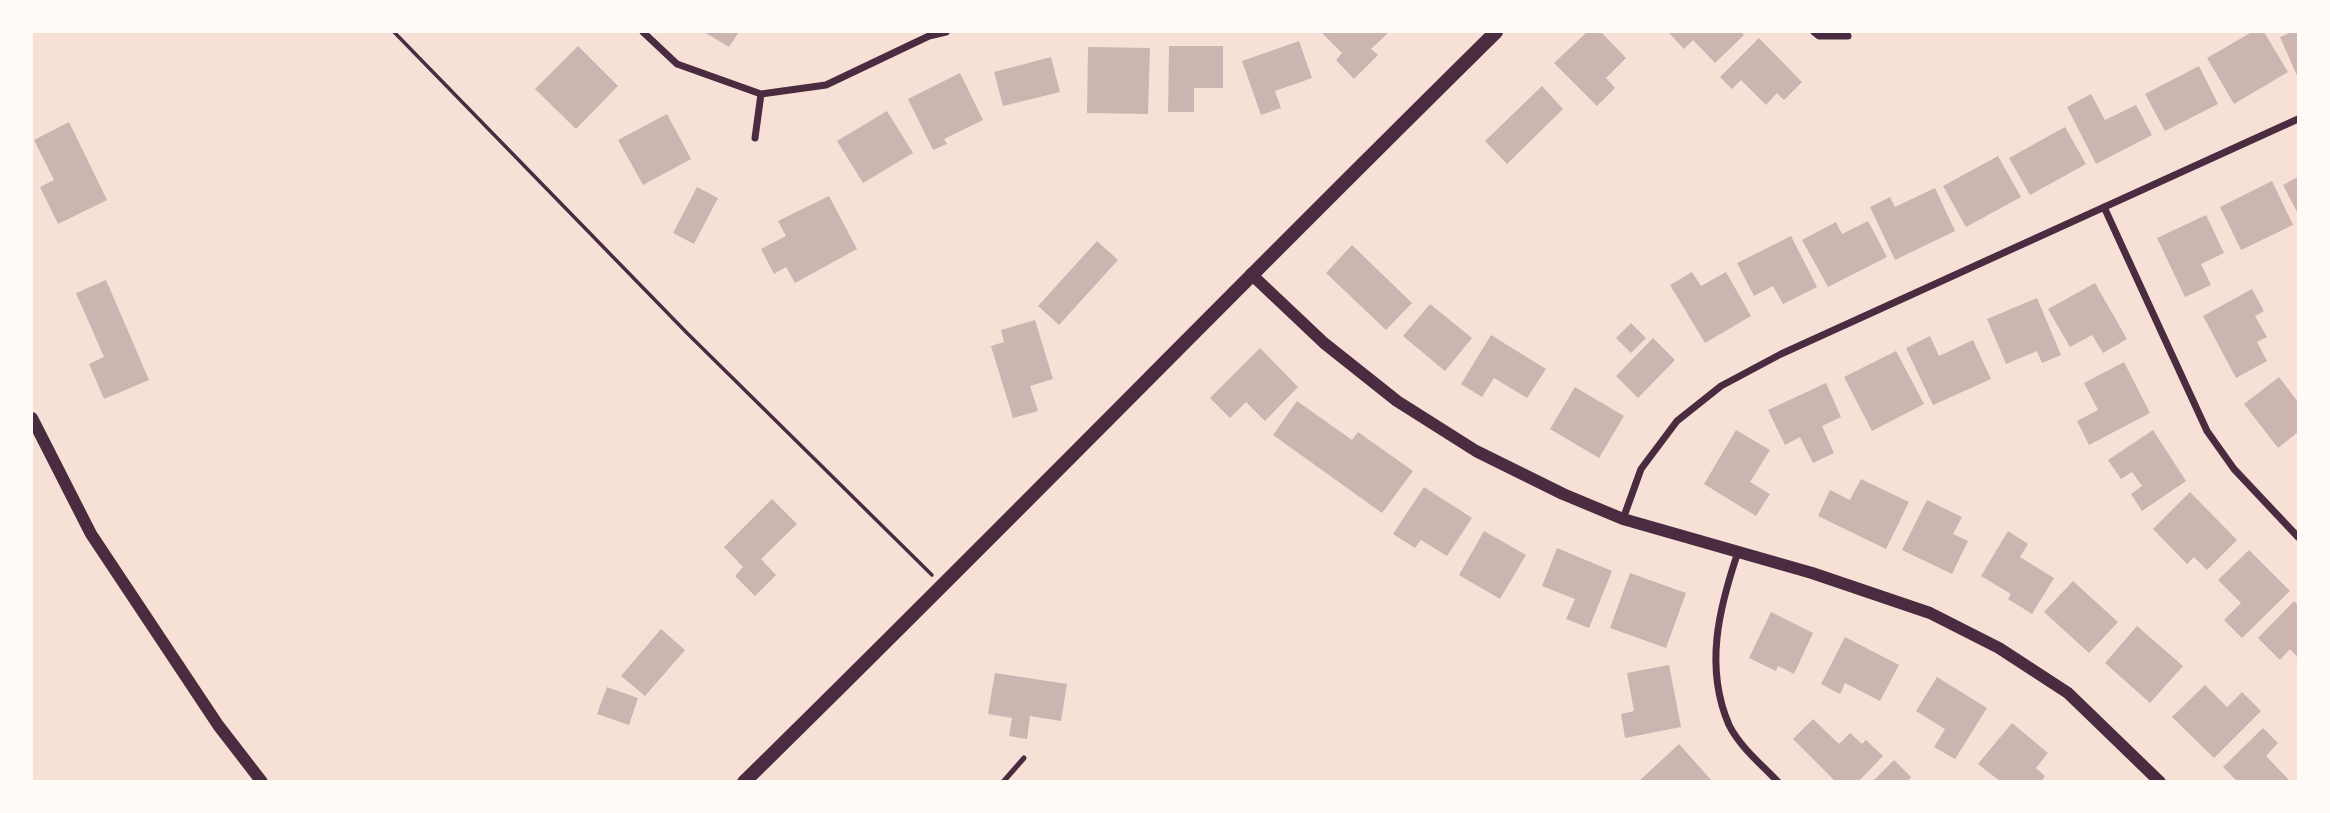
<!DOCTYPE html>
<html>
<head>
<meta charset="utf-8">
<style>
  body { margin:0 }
  #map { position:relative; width:2330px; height:813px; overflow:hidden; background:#f7e1d7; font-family:Commissioner,sans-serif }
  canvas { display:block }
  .frame { position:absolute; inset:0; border:33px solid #fffaf5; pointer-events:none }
</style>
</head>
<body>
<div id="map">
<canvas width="2330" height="813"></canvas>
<div class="frame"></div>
</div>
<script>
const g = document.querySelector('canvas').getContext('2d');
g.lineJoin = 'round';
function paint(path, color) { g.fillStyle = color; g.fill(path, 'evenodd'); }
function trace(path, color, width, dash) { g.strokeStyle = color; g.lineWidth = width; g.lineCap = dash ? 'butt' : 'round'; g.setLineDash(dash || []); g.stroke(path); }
const building = new Path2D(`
  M704,32H739L729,47Z
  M1323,32H1389L1371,49L1378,55L1354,79L1336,60L1342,53L1322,33Z
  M1587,32H1601L1626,58L1606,78L1615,88L1597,106L1554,63Z
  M1671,32H1741L1744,35L1715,63L1693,40L1684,49L1669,33Z
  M2252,32H2264L2288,72L2234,104L2207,58Z
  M2292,32H2298V78L2280,37Z
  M1759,38L1802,82L1784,100L1777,93L1766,105L1741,80L1732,89L1720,77Z
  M1299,41L1312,78L1275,91L1281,108L1261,115L1242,61Z
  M578,46L618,86L576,129L535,89Z
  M1169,46H1223V88H1194V112H1168Z
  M1088,47L1150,48L1148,114L1087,113Z
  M1051,57L1060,92L1003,106L994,72Z
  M2199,66L2218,104L2165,131L2145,94Z
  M960,73L983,120L944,139L947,144L933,150L908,99Z
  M1542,86L1563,109L1507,164L1485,141Z
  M2091,94L2105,120L2136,105L2152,135L2096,164L2067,107Z
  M887,111L913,153L863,183L837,141Z
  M667,114L691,159L643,185L618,140Z
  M69,122L107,200L58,224L40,187L54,180L34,140Z
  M2065,127L2086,164L2030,195L2009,158Z
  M1998,156L2021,197L1966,227L1943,186Z
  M2298,177V214L2283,185Z
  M2272,181L2293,225L2241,250L2220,207Z
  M697,187L718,198L694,244L673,233Z
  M1935,188L1955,231L1895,260L1870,207L1890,197L1895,207Z
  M829,196L857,249L795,283L786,267L774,274L761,249L786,236L778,221Z
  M2206,215L2224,253L2201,264L2211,285L2185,297L2157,238Z
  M1868,221L1887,257L1828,287L1802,240L1836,222L1842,234Z
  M1791,236L1817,287L1783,304L1773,286L1754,296L1737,263Z
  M1097,241L1118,260L1059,325L1038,306Z
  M1352,245L1412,303L1386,330L1326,273Z
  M1692,272L1701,286L1726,272L1751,316L1705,343L1670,285Z
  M106,280L149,380L104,399L89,364L104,357L76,293Z
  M2095,283L2127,339L2103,353L2092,335L2070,347L2048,309Z
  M2252,289L2264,311L2255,316L2267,337L2257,342L2267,361L2236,378L2203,316Z
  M2037,298L2061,355L2042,363L2037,351L2006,364L1987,319Z
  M1430,304L1472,338L1445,371L1403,336Z
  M1035,320L1053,379L1030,386L1038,411L1013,418L991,346L1004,342L1001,330Z
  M1631,323L1646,338L1631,353L1616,338Z
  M1491,335L1546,369L1527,398L1494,378L1482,397L1461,384Z
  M1930,336L1939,356L1973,340L1991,379L1933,405L1906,348Z
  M1653,338L1675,360L1638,398L1616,376Z
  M1260,348L1298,387L1265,421L1246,402L1230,418L1210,398Z
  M1896,351L1924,404L1872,431L1844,377Z
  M2124,362L2150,413L2089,445L2077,421L2098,410L2084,383Z
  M2279,377L2298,402V432L2278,448L2244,404Z
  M1826,383L1841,417L1822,426L1834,453L1813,463L1800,437L1785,445L1768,410Z
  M1575,387L1624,416L1599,458L1550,429Z
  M1297,401L1352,440L1358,432L1413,471L1382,513L1273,435Z
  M1736,430L1770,450L1750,482L1770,494L1756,516L1704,484Z
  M2153,430L2186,481L2142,511L2131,494L2142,486L2132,472L2121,479L2108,460Z
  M1861,479L1909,502L1886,549L1818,516L1830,490L1850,500Z
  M1424,487L1472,518L1447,556L1421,540L1415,548L1393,534Z
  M2190,492L2237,540L2207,570L2194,557L2187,564L2153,529Z
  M772,499L797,524L761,559L776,575L755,596L735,576L743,567L724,547Z
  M1927,500L1962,517L1953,534L1968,541L1952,574L1902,550Z
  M1484,531L1526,555L1500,599L1459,575Z
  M2008,531L2028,544L2020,557L2054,578L2032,614L2008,599L2011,594L1981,576Z
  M1557,548L1612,571L1589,628L1566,619L1575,599L1542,586Z
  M2249,550L2290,591L2242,638L2224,620L2241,603L2218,580Z
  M1630,573L1686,593L1666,648L1610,628Z
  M2073,581L2118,622L2089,653L2044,612Z
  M2294,601L2298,605V658L2290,649L2280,660L2258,638Z
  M1771,612L1813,633L1794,674L1778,666L1776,671L1749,658Z
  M2137,626L2183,666L2150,703L2105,663Z
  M661,629L685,650L645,696L621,676Z
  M1845,637L1899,665L1880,701L1845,683L1840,694L1821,684Z
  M1669,665L1681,727L1625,738L1621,714L1634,711L1627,673Z
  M995,673L1067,684L1061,721L1030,716L1027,739L1009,736L1012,718L988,714Z
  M1937,677L1987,708L1955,759L1934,747L1945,729L1916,711Z
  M2205,685L2227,707L2242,692L2261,711L2214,758L2172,717Z
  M607,687L638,698L629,725L597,714Z
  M1813,719L1839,744L1850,733L1862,744L1866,740L1883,756L1858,782H1836L1793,739Z
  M2012,723L2048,753L2036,768L2045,776L2041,782H2001L1978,764Z
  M2263,728L2278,743L2266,756L2291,782H2238L2223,767Z
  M1679,744L1713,782H1638Z
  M1894,760L1911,777L1907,782H1872Z`);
const path = new Path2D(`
  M394,32L688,334L932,575`);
const service = new Path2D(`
  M1003,782L1024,758`);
const minor = new Path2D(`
  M643,32L677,64L761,94L826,85L929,36L946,32
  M1814,32L1819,36H1848
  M755,138L761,94
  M2104,207L2207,431L2234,469L2298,537
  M1623,519L1641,469L1677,421L1721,386L1781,354L2298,119
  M1738,552C1719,608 1704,667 1729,725C1740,747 1761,764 1778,782`);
const tertiary = new Path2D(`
  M1251,274L1324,343L1397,401L1476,451L1563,494L1623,519L1812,573L1930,613L1999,648L2068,693L2160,782
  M32,418L91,534L218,725L262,782`);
const secondary = new Path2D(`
  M744,782C997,534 1244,280 1496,32`);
paint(building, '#ccb4b1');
trace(path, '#4a2c40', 3.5);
trace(service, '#4a2c40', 5);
trace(minor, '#4a2c40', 7);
trace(tertiary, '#4a2c40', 12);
trace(secondary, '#4a2c40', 14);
</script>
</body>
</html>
